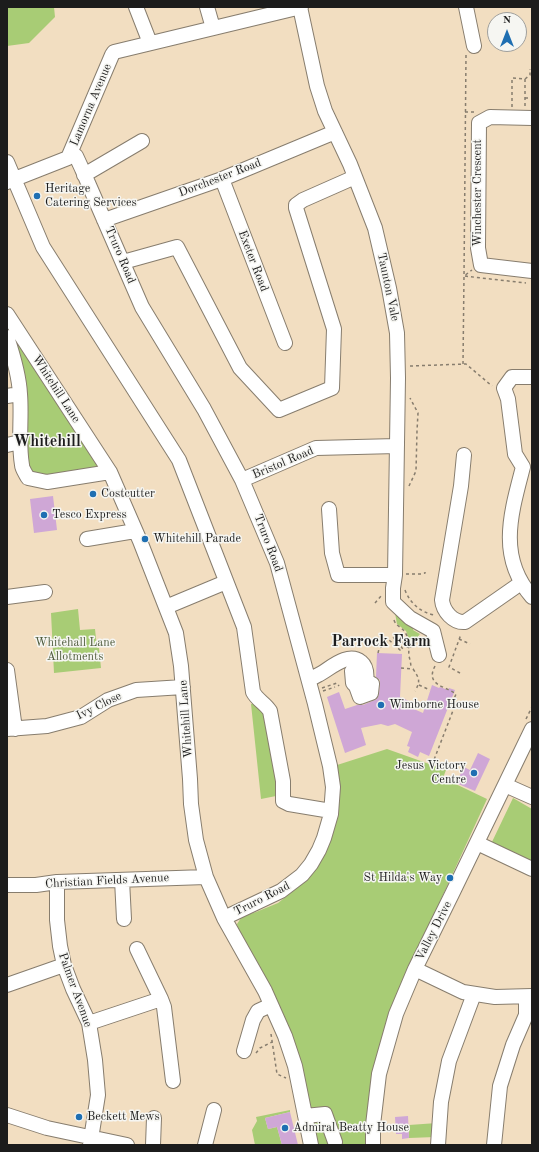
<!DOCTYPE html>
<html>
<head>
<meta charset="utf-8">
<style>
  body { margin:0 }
  #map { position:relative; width:539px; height:1152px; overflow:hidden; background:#f2dec1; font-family:"Old Standard TT",serif }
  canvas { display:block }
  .frame { position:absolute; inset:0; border:8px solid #1c1c1c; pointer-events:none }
  .north { position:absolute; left:487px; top:12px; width:40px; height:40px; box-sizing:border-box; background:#f6f6f2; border:1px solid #9f9f9c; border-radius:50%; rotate:0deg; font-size:11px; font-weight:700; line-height:16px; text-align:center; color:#1c1c1c }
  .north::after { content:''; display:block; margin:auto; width:14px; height:18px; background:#1f6fb2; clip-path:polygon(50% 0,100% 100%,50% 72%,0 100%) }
</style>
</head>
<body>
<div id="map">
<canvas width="539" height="1152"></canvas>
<div class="frame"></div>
<div class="north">N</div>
</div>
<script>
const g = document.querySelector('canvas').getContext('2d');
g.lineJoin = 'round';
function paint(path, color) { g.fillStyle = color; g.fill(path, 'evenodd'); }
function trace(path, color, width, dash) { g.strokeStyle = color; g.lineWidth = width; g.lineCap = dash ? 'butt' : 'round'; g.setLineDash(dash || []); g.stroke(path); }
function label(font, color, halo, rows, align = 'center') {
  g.font = font + ' "Old Standard TT",serif'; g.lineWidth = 3; g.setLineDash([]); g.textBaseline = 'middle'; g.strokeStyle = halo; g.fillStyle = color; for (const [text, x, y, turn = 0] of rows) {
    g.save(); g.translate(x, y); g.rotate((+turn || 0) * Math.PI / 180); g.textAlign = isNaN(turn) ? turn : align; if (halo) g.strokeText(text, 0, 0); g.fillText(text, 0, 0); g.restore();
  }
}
const green = new Path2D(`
  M7,7H54L55,17L29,43L7,46Z
  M9,330H12L100,468C83,471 50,481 35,473C31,471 29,467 27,463Z
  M78,609L80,630L95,629L97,648H99L101,668L54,673L51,613Z
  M395,613L414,626L413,630L420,634L411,645L406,631L397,624Z
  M259,702L262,704L281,791L276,796L261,799L251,704Z
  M387,749L446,770L443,778L487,799L414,958L367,1145H318L314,1135L272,990L251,952L238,931L237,924L241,918L244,916L256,912L278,903L297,888L306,880L326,850L331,839L337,815L334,766Z
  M513,798L532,809V863L491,844Z
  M290,1110V1112L265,1118L268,1129L277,1127L282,1145H255L252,1130L257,1121L256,1117Z
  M437,1123L435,1137L409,1138V1125Z`);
const building = new Path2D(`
  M53,496L57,530L34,533L30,499Z
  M377,653L402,654L400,697L409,701L407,706L423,713L432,685L439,688L440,687L448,690L449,688L455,690L429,756L420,752L418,757L408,752L410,747L407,746L412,732L395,724L388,726L381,724L361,728L366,745L345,753L327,697L339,692L345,709L357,705H363L377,699L379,694L380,685V680L376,677Z
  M478,753L490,759L475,791L456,783L464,767L470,770Z
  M290,1112L298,1145H282L277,1127L268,1129L265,1118Z
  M408,1116L409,1138L402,1139V1134H396L395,1117Z`);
const path = new Path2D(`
  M466,55L464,276L526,283
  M525,79L530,75V69
  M525,98H532
  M512,107V78L525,79V106
  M465,112H475
  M463,364L464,276L472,270
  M410,366L466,364L492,386
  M409,486L416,471L417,431L418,413L410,398
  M406,574H422L425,573V572
  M405,590C410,603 420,612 434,615
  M375,603L381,596
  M394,620C396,627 403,627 406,634C411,642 408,647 409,656C410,660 411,664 411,668
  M459,639L470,644
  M410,647L413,646L420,637
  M378,653L379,649L389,640L400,650L403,649L393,637L395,634L407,647L410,648
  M401,668L413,669C419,678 421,681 415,691
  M460,673L449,667L460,637L462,635
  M419,685L430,690
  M322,688L337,683L339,686
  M323,691L335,687
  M526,719L532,707
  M432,765L454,708V699L456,694C445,686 425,685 435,666
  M271,1034L277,1074L286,1078
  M256,1053L260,1048L272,1042`);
const minor = new Path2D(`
  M136,7L150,43
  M207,7L213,28
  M300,7L317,86L325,111L350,164L375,228L389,288L397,333L398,378L395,575L393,588V602L410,618L433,631L439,655
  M466,7L474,46
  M532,118L490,117L479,123L478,248L481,265L532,271
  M71,153L76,156L82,169L142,307L204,409L242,480L277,563L315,704L330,766L333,787L331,814L324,838L319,850L311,864L302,875L281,891L224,918
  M7,162L43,247L179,460L244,627L253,692C257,700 265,703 270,711L283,781V801L289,804L331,811
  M84,175L142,141
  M222,179L285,343
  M7,182L68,158L112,55L114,52L301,7
  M104,220L222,179L335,132
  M123,262L177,247L240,368L279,410L332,388L334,329L296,208V205L303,200L355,177
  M7,314L110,472L140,541L176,633L181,666L190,779L191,804L196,840L206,877L224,918L265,991L285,1036L295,1066L311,1145
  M7,337C13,355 19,375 20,394C22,417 18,442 22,465C22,469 26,474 28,478L47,482L110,472
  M532,377H512L504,388L508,399L515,454L523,467C511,513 497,557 532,597
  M7,396L20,394
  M7,445L20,442
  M464,455L461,486L442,600C443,611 453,623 465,622L521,583
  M242,480L316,448L397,446
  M329,509L332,553L338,575H395
  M87,539L135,531
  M7,597L45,592
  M166,607L226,582
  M7,670L15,729
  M352,671L353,683L356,686L360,697L371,693L372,684L366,681
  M309,679C312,678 315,677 318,675C329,670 347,651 361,662C367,667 367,675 366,682L356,686
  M7,729L47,726L81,717L108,700L136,690L183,687
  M505,785L532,797
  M477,843L532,869
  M122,880L124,919
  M57,882V920L60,946L64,965L73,989L89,1023L95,1060L98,1095L90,1145
  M7,885H36L57,882L206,877
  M137,949L161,999
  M415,969L463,992L495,997L532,996
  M7,985L64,965
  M89,1023L161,999L164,1007L173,1081
  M244,1051L253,1020L258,1011L271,1005
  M7,1115L47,1128L127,1145
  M305,1116L325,1114L335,1142
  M153,1145L154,1118
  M205,1145L214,1110
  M373,1145V1125L379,1074L396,1014L415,969L452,894L532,729
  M438,1145L441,1102L449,1061L474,994
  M494,1145L500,1086L513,1045L526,1015V997`);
const markers = [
  [37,196,4,"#1f6fb2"],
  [93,494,4,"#1f6fb2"],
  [44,515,4,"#1f6fb2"],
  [145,539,4,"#1f6fb2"],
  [381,705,4,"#1f6fb2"],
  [474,773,4,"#1f6fb2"],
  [450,878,4,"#1f6fb2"],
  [79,1117,4,"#1f6fb2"],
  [285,1128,4,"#1f6fb2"]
];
const streetNames = [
  ["Lamorna Avenue",91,105,-67],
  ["Dorchester Road",220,178,-21],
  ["Winchester Crescent",478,193,-90],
  ["Truro Road",120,255,67],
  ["Exeter Road",253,261,69],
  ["Taunton Vale",388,287,78],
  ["Whitehill Lane",56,389,57],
  ["Bristol Road",283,463,-23],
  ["Truro Road",268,543,69],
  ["Ivy Close",99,706,-26],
  ["Whitehill Lane",186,719,-94],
  ["Christian Fields Avenue",107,881,-3],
  ["Truro Road",262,899,-27],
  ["Valley Drive",434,931,-63],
  ["Palmer Avenue",75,990,70]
];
const poiNames = [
  ["Heritage",45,189],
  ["Catering Services",45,203],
  ["Costcutter",101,494],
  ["Tesco Express",52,515],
  ["Whitehill Parade",153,539],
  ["Wimborne House",389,705],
  ["Jesus Victory",466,766,"right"],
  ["Centre",466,780,"right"],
  ["St Hilda's Way",442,878,"right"],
  ["Beckett Mews",87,1117],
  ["Admiral Beatty House",293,1128]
];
const parkNames = [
  ["Whitehall Lane",75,643],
  ["Allotments",75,657]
];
const districtNames = [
  ["Whitehill",47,442],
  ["Parrock Farm",381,642]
];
paint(green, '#a8cc75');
paint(building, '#cfa7d6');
trace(minor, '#877d6e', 16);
trace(path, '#877d6e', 1.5, [3, 3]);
trace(minor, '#fff', 14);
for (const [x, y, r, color] of markers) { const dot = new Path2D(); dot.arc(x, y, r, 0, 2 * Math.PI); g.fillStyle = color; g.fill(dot); trace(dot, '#f6f6f2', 1.5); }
label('12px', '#1c1c1c', '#f6f6f2', streetNames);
label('12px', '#1c1c1c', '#f6f6f2', poiNames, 'left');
label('12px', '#4d5a3b', '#f6f6f2', parkNames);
label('bold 16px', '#1c1c1c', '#f6f6f2', districtNames);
</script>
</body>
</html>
